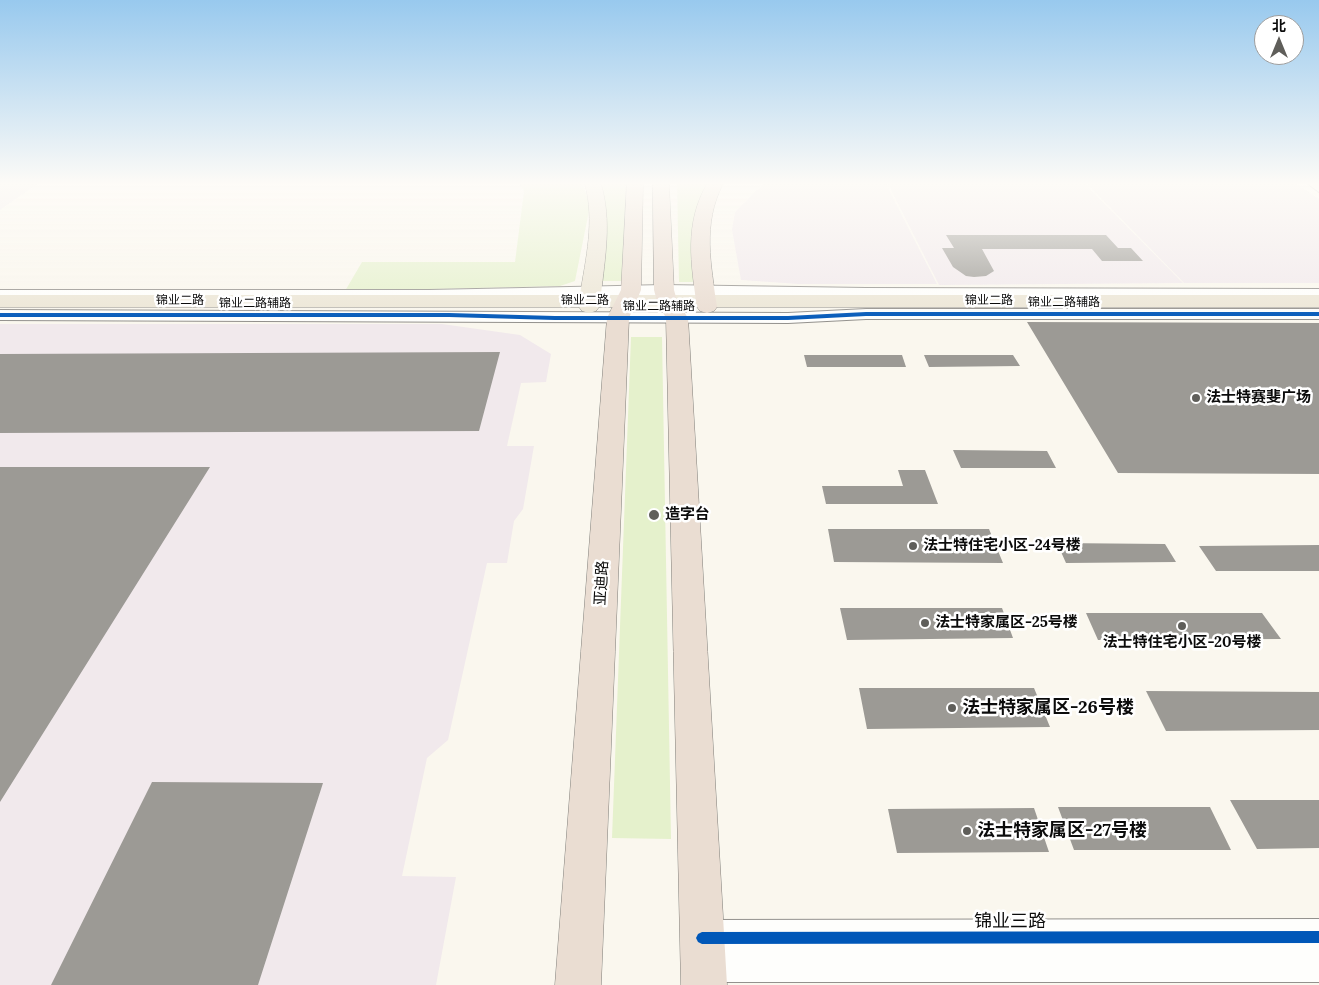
<!DOCTYPE html>
<html>
<head>
<meta charset="utf-8">
<style>
  body { margin:0 }
  #map { position:relative; width:1319px; height:985px; overflow:hidden; background:#faf7ee; font-family:Lora,"Noto Sans SC",serif }
  canvas { display:block }
  .north { position:absolute; left:1254px; top:15px; width:50px; height:50px; box-sizing:border-box; background:#fff; border:1px solid #9d9d9d; border-radius:50%; rotate:0deg; font-size:14px; font-weight:700; line-height:20px; text-align:center; color:#0b0b0b }
  .north::after { content:''; display:block; margin:auto; width:18px; height:22px; background:#5f5e5a; clip-path:polygon(50% 0,100% 100%,50% 72%,0 100%) }
</style>
</head>
<body>
<div id="map">
<canvas width="1319" height="985"></canvas>
<div class="north">北</div>
</div>
<script>
const g = document.querySelector('canvas').getContext('2d');
g.lineJoin = 'round';
function paint(path, color) { g.fillStyle = color; g.fill(path, 'evenodd'); }
function trace(path, color, width, dash) { g.strokeStyle = color; g.lineWidth = width; g.lineCap = dash ? 'butt' : 'round'; g.setLineDash(dash || []); g.stroke(path); }
function label(font, color, halo, rows, align = 'center') {
  g.font = font + ' Lora,"Noto Sans SC",serif'; g.lineWidth = 5; g.setLineDash([]); g.textBaseline = 'middle'; g.strokeStyle = halo; g.fillStyle = color; for (const [text, x, y, turn = 0] of rows) {
    g.save(); g.translate(x, y); g.rotate((+turn || 0) * Math.PI / 180); g.textAlign = isNaN(turn) ? turn : align; if (halo) g.strokeText(text, 0, 0); g.fillText(text, 0, 0); g.restore();
  }
}
const industrial = new Path2D(`
  M0,184H37L0,210Z
  M763,184H886L937,284H798L741,280L732,230L735,212Z
  M888,184H1085L1183,283L939,285Z
  M1087,184H1297L1319,199V283H1184Z
  M0,324H442L520,335L551,354L546,382L521,383L507,446H534L523,509L514,521L507,563H487L448,740L427,758L402,876L456,877L436,985H0Z`);
const green = new Path2D(`
  M519,184H583L590,206L575,281L560,286L345,291L362,262H515L524,191Z
  M601,184H626L622,281H602C605,249 611,216 601,184Z
  M677,184H708C690,217 693,246 697,282H679Z
  M631,337H662L671,839L612,838Z`);
const building = new Path2D(`
  M946,235H1106L1118,248H1131L1143,261H1102L1092,249H982L994,271L986,276L974,277L966,276L953,267L942,248H954Z
  M1027,322L1319,323V474L1118,473Z
  M500,352L479,431L0,433V354Z
  M804,355H902L906,367H807Z
  M924,355H1013L1020,366L929,367Z
  M953,450L1047,451L1056,468H961Z
  M0,467H210L0,802Z
  M898,470H925L938,504H826L822,486H903Z
  M828,529H989L1003,563L834,562Z
  M1057,543L1165,544L1176,562L1066,563Z
  M1319,545V571H1216L1199,546Z
  M840,608H1002L1013,638L847,640Z
  M1086,613H1262L1281,639L1098,640Z
  M859,688H1034L1050,727L867,729Z
  M1146,691L1319,692V730L1166,731Z
  M152,782L323,783L258,985H51Z
  M1230,800H1319V848L1257,849Z
  M1058,807H1210L1231,850H1074Z
  M1034,808L1049,852L897,853L888,809Z`);
const minor = new Path2D(`
  M1308,184H1319V192Z
  M664,285L866,288L1319,289V299L866,298L664,295L429,300H0V290H429Z
  M866,309H1319V319H866L788,323L0,320V310L788,313Z
  M1319,919V982H703L690,977L685,964L690,951L684,938L689,925L702,920Z`);
const major = new Path2D(`
  M585,184H601C612,221 605,257 601,295H1319V307H599L596,311L589,313L582,311L579,307H0V295H580C586,258 595,221 585,184Z`);
const highway = new Path2D(`
  M627,184H643L641,290L629,318L601,985H555L607,318L621,290Z
  M653,184H669L674,290L677,301L688,318L727,985H681L666,318L657,301L654,290Z
  M707,184H723C702,224 711,265 717,307L714,311L707,313L700,311L697,307C691,264 684,223 707,184Z`);
const cycleway = new Path2D(`
  M866,312H1319V316H866L788,320H555L449,317H0V313H449L555,316H788Z
  M1319,931V943L702,944L698,942L696,938L698,934L702,932Z`);
const markers = [
  [1196,398,5,"#5f5e5a"],
  [654,515,6,"#5f5e5a"],
  [913,546,5,"#5f5e5a"],
  [925,623,5,"#5f5e5a"],
  [1182,626,5,"#5f5e5a"],
  [952,708,5,"#5f5e5a"],
  [967,831,5,"#5f5e5a"]
];
const farStreetnames = [
  ["锦业二路",180,301],
  ["锦业二路",585,301],
  ["锦业二路",989,301],
  ["锦业二路辅路",1064,303],
  ["锦业二路辅路",255,304],
  ["锦业二路辅路",659,307]
];
const poiNames = [
  ["法士特赛斐广场",1206,398],
  ["造字台",665,515],
  ["法士特住宅小区-24号楼",923,546],
  ["法士特家属区-25号楼",935,623],
  ["法士特住宅小区-20号楼",1182,643,"center"]
];
const streetNames = [
  ["亚迪路",602,583,-87]
];
const nearPoinames = [
  ["法士特家属区-26号楼",962,708],
  ["法士特家属区-27号楼",977,831]
];
const nearStreetnames = [
  ["锦业三路",1010,922]
];
paint(industrial, '#f1e9ec');
paint(green, '#e5f1cc');
paint(building, '#9c9a95');
trace(minor, '#93918d', 2);
trace(major, '#807f7a', 1);
trace(highway, '#807f7a', 1);
paint(minor, '#fefefc');
paint(major, '#ece6d6');
paint(highway, '#eaddd2');
paint(cycleway, '#0057b8');
const sky = g.createLinearGradient(0, 0, 0, 322);
sky.addColorStop(0, '#98c9ee');
sky.addColorStop(0.57, '#fdfbf7');
sky.addColorStop(1, '#fdfbf700');
g.fillStyle = sky;
g.fillRect(0, 0, 1319, 322);
for (const [x, y, r, color] of markers) { const dot = new Path2D(); dot.arc(x, y, r, 0, 2 * Math.PI); g.fillStyle = color; g.fill(dot); trace(dot, '#fff', 2); }
label('12px', '#0b0b0b', '#fff', farStreetnames);
label('bold 15px', '#0b0b0b', '#fff', poiNames, 'left');
label('15px', '#0b0b0b', '#fff', streetNames);
label('bold 18px', '#0b0b0b', '#fff', nearPoinames, 'left');
label('18px', '#0b0b0b', '#fff', nearStreetnames);
</script>
</body>
</html>
